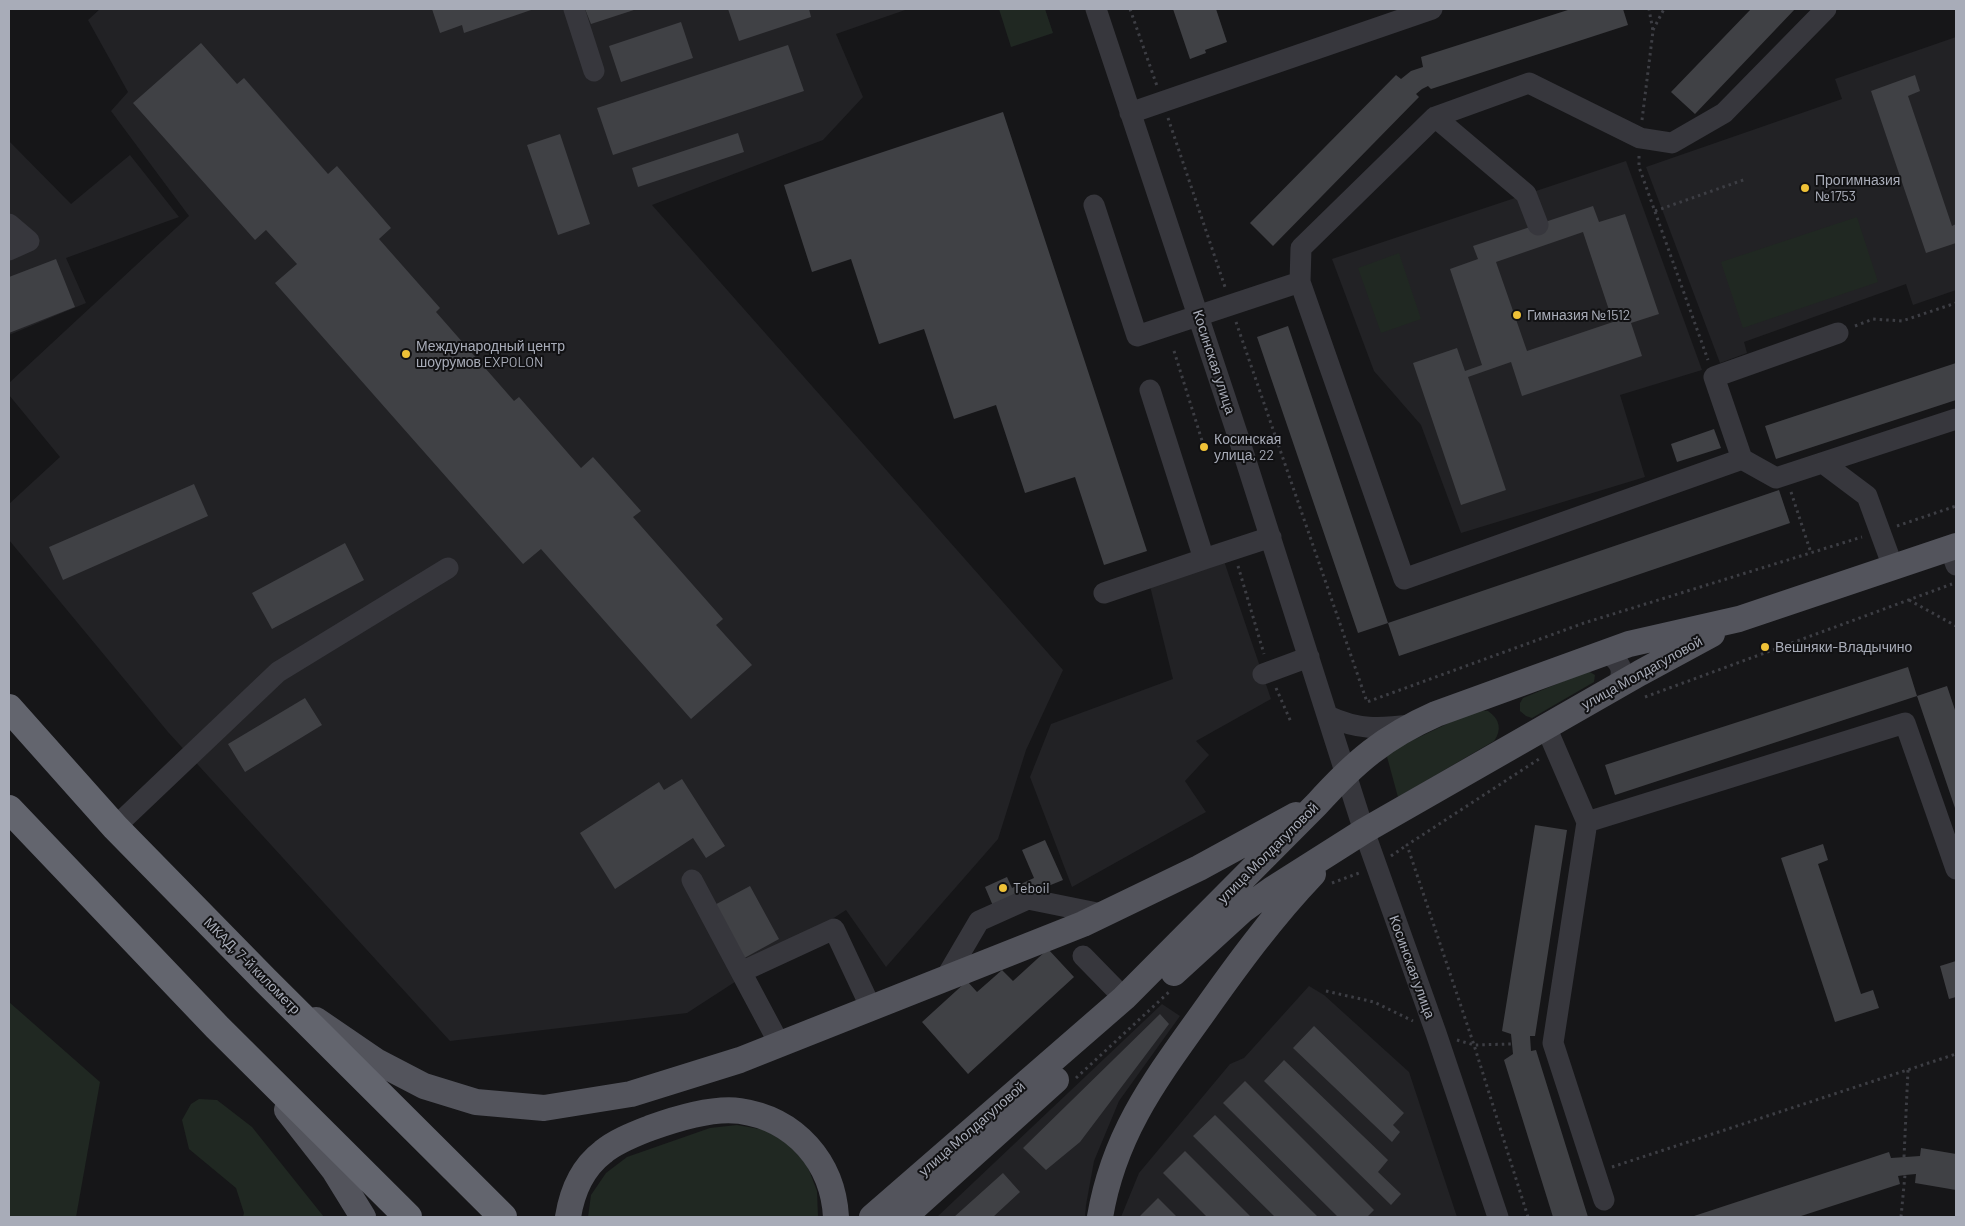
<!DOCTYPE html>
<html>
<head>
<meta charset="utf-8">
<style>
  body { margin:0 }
  #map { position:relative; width:1965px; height:1226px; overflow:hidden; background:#161618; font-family:Barlow,sans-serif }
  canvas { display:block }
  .frame { position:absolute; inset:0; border:10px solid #a8acb8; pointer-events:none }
</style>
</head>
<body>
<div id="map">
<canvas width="1965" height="1226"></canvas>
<div class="frame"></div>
</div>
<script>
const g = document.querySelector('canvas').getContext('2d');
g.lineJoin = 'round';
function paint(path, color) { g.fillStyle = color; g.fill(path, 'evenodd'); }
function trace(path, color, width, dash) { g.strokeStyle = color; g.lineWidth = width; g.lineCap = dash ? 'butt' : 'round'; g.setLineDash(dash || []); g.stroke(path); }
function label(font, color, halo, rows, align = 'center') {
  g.font = font + ' Barlow,sans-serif'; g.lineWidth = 4; g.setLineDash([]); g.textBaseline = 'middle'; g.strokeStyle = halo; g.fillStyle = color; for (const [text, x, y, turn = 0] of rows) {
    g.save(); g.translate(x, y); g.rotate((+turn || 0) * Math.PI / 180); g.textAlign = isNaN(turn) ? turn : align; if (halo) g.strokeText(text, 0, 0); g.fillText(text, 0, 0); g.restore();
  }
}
const built = new Path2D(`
  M100,9H908L836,34L863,97L823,140L652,205L1063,670L1026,750L998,839L886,967L846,910L687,1013L450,1041L168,732L9,540V504L60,457L9,395V383L189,216L111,111L128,92L88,20Z
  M1956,37V290L1913,305L1906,284L1744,342L1747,353L1720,363L1646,167L1842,99L1835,79Z
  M9,141L71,204L130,155L179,217L66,258L86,303L9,335Z
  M1626,161L1702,370L1620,395L1645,477L1461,533L1421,425L1374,371L1332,259Z
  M1224,561L1271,699L1196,741L1209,755L1185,781L1206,812L1072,887L1030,777L1051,724L1173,679L1150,586Z
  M1309,986L1324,995L1409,1072L1457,1217H1121L1139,1173L1230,1064L1244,1058Z
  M1162,1004L1180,1016L1119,1101L1094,1161L1086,1205L1085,1217H937Z`);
const green = new Path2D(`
  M999,9H1045L1053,33L1011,47Z
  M1857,217L1878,282L1743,328L1721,262Z
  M1399,253L1421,319L1381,333L1358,268Z
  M1588,671L1595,675L1594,682L1532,718L1526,716L1520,711V703L1523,698Z
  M1476,710L1488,711C1500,719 1502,730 1494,741L1398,797L1386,753Z
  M9,1002L100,1082L76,1217H9Z
  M199,1099L217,1100L252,1127L324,1217H243L244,1213L236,1188L189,1149L182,1120L191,1104Z
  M737,1125L765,1130L788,1144L807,1165L817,1191L818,1217H588L591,1195L606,1173L627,1157L710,1128Z`);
const building = new Path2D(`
  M432,9H534L464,33L462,25L440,33Z
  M585,9H637L591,24Z
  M728,9H809L811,17L739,41Z
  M1173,9H1216L1227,42L1205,50L1206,53L1190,59Z
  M1571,9H1623L1628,25L1431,89L1428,86L1422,89L1416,94L1419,97L1273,246L1250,223L1396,75L1401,79L1411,71L1423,67L1421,57Z
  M1751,9H1795L1695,114L1671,92Z
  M681,22L693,58L621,82L609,46Z
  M201,43L237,84L244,78L328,174L337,166L391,228L379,239L440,308L436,312L514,401L519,397L581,468L593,457L641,511L633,517L723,619L716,625L752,665L691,719L541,549L523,564L275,283L297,264L266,230L255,240L133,103Z
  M788,45L804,91L613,155L597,108Z
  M1915,75L1920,91L1908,96L1952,226L1956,224V243L1926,253L1871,91Z
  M1003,112L1147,551L1104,565L1075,477L1025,493L996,405L954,419L924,329L879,344L851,259L812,272L784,185Z
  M738,133L744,152L638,187L632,168Z
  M560,134L590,224L558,235L527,145Z
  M1593,206L1599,222L1625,214L1659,314L1631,323L1642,356L1522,396L1511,362L1468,377L1506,490L1461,505L1413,363L1457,348L1465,371L1482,365L1450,269L1478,259L1473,246ZM1583,232L1613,322L1527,351L1496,262Z
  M56,259L75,307L9,333V277Z
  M1288,326L1388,623L1358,633L1257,337Z
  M1956,363V400L1776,459L1765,426Z
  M1714,429L1721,448L1677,462L1671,444Z
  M194,484L208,516L63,580L49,547Z
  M1779,490L1790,523L1399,656L1388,623Z
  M345,543L364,580L272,629L252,593Z
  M1908,667L1917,696L1615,795L1605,765Z
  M1947,686L1956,713V811L1917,696Z
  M305,698L322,725L245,772L228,744Z
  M682,779L725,846L706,858L693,838L615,889L580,833L659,782L664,790Z
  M1535,825L1567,830L1535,1036H1530L1531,1051L1536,1050L1588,1217H1553L1504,1060L1513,1054L1511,1034L1502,1031Z
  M1045,840L1063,880L1016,899L999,920L985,887L1007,877L1012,888L1034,878L1022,850Z
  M1823,844L1828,860L1818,864L1861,994L1873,990L1879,1008L1835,1022L1781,858Z
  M750,886L779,939L739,961L709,908Z
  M1048,949L1074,977L968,1074L922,1022L967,981L977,992L1002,970L1013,981Z
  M1956,961V997L1949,999L1940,966Z
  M1160,1014L1169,1024L1080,1142L1046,1170L1023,1148Z
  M1314,1026L1404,1113L1393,1125L1400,1132L1392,1142L1293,1048Z
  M1284,1060L1388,1160L1378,1172L1401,1194L1391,1205L1264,1081Z
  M1245,1081L1374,1210L1367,1217H1338L1223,1103Z
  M1215,1115L1318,1217H1275L1193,1136Z
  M1921,1148L1956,1154V1190L1915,1183L1916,1174L1905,1175L1898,1176L1900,1184L1798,1217H1691L1889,1152L1891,1158L1920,1156Z
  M1185,1151L1251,1217H1207L1163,1173Z
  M1003,1173L1020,1192L993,1217H954Z
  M1158,1198L1177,1217H1139Z`);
const path = new Path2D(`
  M1130,9L1157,86
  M1653,30L1664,9
  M1168,118L1225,287
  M1642,120L1653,31L1649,9
  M1639,156V167L1708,360
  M1655,211L1746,179
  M1236,322L1367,702L1584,623L1862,537
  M1855,326L1873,319L1902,321L1956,303
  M1174,351L1204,447
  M1791,492L1811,553
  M1897,526L1956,506
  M1238,566L1264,654
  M1909,600L1956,626
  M1276,688L1291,722
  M1645,697L1952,584
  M1391,856L1407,845
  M1332,883L1359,873
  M1326,991L1374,1002L1413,1021
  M1457,1040L1474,1045L1512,1044
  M1076,1078L1169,992
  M1904,1157L1908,1070
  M1612,1167L1956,1054
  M1528,1217L1474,1045L1407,845L1539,759
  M1901,1217L1905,1175`);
const minor = new Path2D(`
  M574,9L594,71
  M1096,9L1238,436L1364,831L1436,1033L1498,1217
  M1130,113L1432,9
  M1435,117L1526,194L1538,225
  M1094,205L1137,336L1300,282L1404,579L1742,459
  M9,224L29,241L9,250
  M1300,282L1301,248L1435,117L1529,83L1640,138L1672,143L1724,113L1826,9
  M1838,333L1714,377L1742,459L1776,478L1956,419
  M1150,390L1204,559L1271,537
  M1823,463L1867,496L1893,567
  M1950,548L1956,565
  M1104,593L1204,559
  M1605,653C1620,659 1626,671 1617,686
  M1263,674L1309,657
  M1328,716C1358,730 1379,729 1411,725
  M1546,727L1587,822L1905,723L1956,869
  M1587,822L1553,1043L1604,1200
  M115,827L278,672L448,568
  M692,880L780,1045
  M1083,956L1124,998
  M741,972L834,929L871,1008
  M945,979L979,921L1028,899L1102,914`);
const major = new Path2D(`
  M1174,973L1243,910L1271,890L1364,831L1640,673L1712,634
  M316,1020L376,1061L424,1086L476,1102L544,1108L631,1094L740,1060L1083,924L1199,868L1296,815
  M287,1110L334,1170L363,1217
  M568,1217C572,1192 582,1168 603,1152C616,1141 635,1134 650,1128C675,1119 713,1107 740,1111C795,1119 833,1162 836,1217
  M872,1217L1124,998L1317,804C1355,762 1384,737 1436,714L1629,644L1739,619L1956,546
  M904,1217L1056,1080
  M1100,1217C1114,1134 1155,1080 1203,1013C1237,965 1272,917 1313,874`);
const highway = new Path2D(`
  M9,708L115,827L265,980L503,1217
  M9,809L217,1027L408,1217`);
const markers = [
  [1805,188,5,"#efc137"],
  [1517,315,5,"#efc137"],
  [406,354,5,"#efc137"],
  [1204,447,5,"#efc137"],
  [1765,647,5,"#efc137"],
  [1003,888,5,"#efc137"]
];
const poiNames = [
  ["Прогимназия",1815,180],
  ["№1753",1815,196],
  ["Гимназия №1512",1527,315],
  ["Международный центр",416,346],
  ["шоурумов EXPOLON",416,362],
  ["Косинская",1214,439],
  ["улица, 22",1214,455],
  ["Вешняки-Владычино",1775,647],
  ["Teboil",1013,888]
];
const streetNames = [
  ["Косинская улица",1214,362,72],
  ["улица Молдагуловой",1642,673,-29],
  ["улица Молдагуловой",1268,853,-45],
  ["МКАД, 7-й километр",252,966,45],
  ["Косинская улица",1412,967,70],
  ["улица Молдагуловой",972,1129,-41]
];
paint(built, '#222225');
paint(green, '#202822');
paint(building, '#404145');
trace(path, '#3d3e44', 3, [2.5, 4]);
trace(minor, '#37373d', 21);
trace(major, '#53545c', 26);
trace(highway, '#63656e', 28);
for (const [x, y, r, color] of markers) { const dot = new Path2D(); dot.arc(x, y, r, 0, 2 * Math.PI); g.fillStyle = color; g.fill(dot); trace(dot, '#111113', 2); }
label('14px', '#a8acb8', '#111113', poiNames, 'left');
label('14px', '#a8acb8', '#111113', streetNames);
</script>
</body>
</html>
